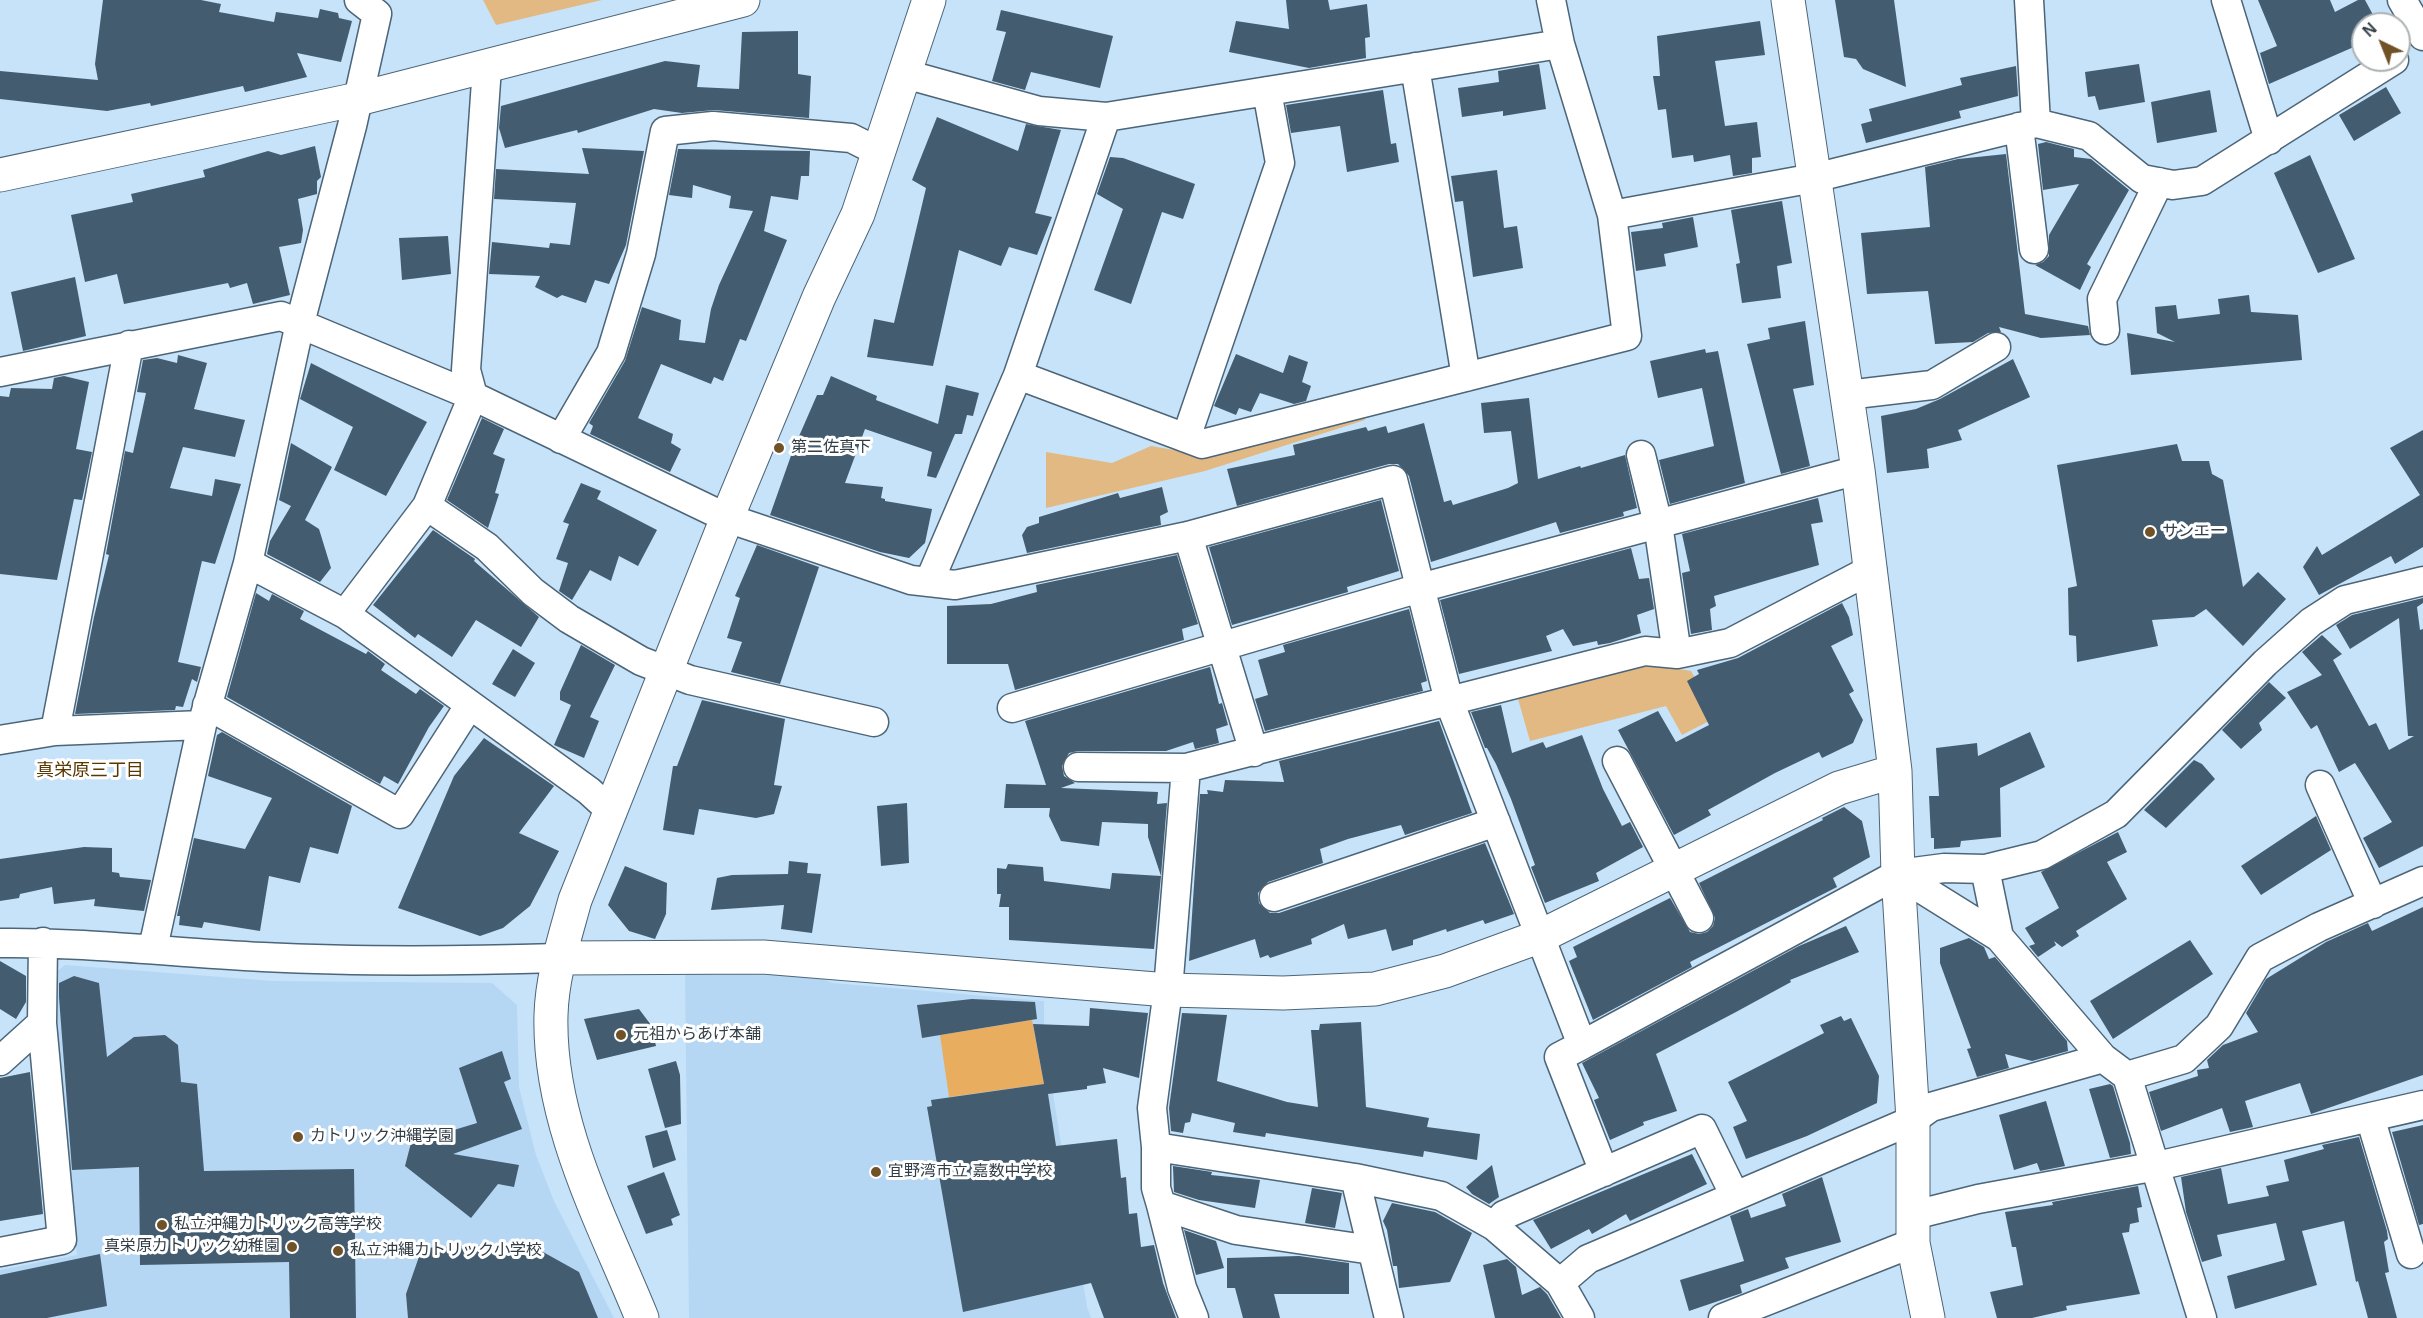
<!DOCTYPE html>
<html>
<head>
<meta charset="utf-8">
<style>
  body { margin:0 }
  #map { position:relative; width:2423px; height:1318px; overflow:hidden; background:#c7e3f9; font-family:Helvetica,sans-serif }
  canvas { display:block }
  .north { position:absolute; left:2351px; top:12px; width:60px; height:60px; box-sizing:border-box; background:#fff; border:2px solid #adb2b5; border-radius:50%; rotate:317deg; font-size:16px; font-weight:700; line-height:24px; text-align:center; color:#323e46 }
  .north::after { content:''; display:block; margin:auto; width:21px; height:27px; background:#715227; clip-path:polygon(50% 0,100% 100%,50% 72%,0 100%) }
</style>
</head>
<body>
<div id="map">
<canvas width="2423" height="1318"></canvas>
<div class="north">N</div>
</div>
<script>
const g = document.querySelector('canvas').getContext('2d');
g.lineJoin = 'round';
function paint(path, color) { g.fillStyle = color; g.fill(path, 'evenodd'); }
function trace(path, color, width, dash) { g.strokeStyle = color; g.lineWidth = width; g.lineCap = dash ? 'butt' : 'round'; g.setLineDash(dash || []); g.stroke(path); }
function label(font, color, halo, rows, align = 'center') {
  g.font = font + ' Helvetica,"Noto Sans JP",sans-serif'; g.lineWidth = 6; g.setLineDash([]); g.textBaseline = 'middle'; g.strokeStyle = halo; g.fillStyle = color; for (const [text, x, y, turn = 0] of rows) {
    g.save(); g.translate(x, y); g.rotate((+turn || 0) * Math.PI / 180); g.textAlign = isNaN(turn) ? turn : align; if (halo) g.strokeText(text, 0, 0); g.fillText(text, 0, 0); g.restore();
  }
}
const built = new Path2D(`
  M65,965L273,981L492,983L517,1005L519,1087L536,1155L554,1201L614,1318H0V1270L77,1255L52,1025L54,974Z
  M685,974L814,976L833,983L1044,1001V1037L1087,1307L1091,1318H689Z`);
const green = new Path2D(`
  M483,0H602L496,25Z
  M1364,417L1365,420L1205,471L1046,508V452L1112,463L1151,446L1203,455Z
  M1643,663L1691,671L1717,717L1682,735L1666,706L1530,741L1518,699Z`);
const water = new Path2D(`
  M1032,1020L1044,1084L949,1097L940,1035Z`);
const building = new Path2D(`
  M103,0H201L221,4L219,12L274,22L276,12L318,18L320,9L338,13L339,18L352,21L341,62L297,53L307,77L245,92L243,86L151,106L150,103L107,111L0,99V71L98,80L95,64Z
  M1286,0H1328L1330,10L1367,4L1370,37L1365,38L1366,58L1309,68L1229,52L1236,21L1289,29Z
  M1835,0H1894L1906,87L1863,69L1856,59L1844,57Z
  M2258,0H2330L2335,12L2358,0H2365L2378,24H2363V59L2356,46L2269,84L2260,53L2277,46Z
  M1001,10L1113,36L1100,88L1031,72L1025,90L992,81L1006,32L996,30Z
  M1760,21L1765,55L1715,61L1725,126L1757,122L1761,157L1752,158V173L1733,176L1730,155L1694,162L1693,155L1672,158L1666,109L1658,110L1653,76H1660L1657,36Z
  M798,31V74L811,76L809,118L714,110L682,113L654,109L578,133L577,130L505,148L499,128L501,106L665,61L700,65L697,87L739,89L742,32Z
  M1539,64L1546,109L1503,116V111L1462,117L1458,88L1499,82L1498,71Z
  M2139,64L2145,102L2099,110L2095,96L2088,97L2085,72Z
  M2016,66L2018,96L1959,111L1961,118L1866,143L1861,124L1872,121L1869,109L1962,85L1960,78Z
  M2386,87L2401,113L2354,141L2339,115Z
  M1383,90L1391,144L1396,143L1399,162L1347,172L1340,126L1291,133L1286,105Z
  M2210,90L2217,132L2157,143L2151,102Z
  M937,117L1018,151L1026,124L1061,130L1035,213L1052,217L1037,255L1009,247L1001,266L959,250L933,366L867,357L874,319L894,323L926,188L912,180Z
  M2046,142L2074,149V157L2091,159L2129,190L2087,264L2091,267L2080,290L2035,265L2043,262L2049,256V235L2079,184L2043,190L2038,144Z
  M315,146L321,177L317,181V194L298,199L303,230L301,243L279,247L290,295L253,304L247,283L230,288L228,283L124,304L117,274L85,282L71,215L133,202L131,194L205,177L203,170L268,151L281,155Z
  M582,148L644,151L626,245L609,284L595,280L586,303L562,295L557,298L535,287L540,276L489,274L492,242L549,248L550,243L570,245L576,203L494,199L496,169L589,174Z
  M678,149L810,151L809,176H801L798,200L771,196L764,231L787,240L746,341L740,339L723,381L714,377L711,384L661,364L638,418L673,434L671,443L681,449L670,472L590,434L593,426L589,423L625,361L642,307L681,320L679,340L705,343L711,309L719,285L753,211L729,208L731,196L693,185L692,198L669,195Z
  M2006,154L2025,314L2088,326L2090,335L2041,338L1999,327L2001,332L1988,333L1973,342L1935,344L1928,291L1867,294L1861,233L1930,227L1925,167L1958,159Z
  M2310,155L2355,259L2318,273L2274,173Z
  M1110,157L1123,158L1195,184L1183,219L1162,212L1131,304L1094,290L1123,209L1097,194Z
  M1497,170L1504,228L1517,226L1523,268L1473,277L1463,201L1455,202L1451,176Z
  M1782,201L1792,263L1777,266L1781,298L1742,303L1736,264L1740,263L1731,210Z
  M1693,217L1698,247L1664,254L1666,266L1636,271L1631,232L1663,228L1662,223Z
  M448,236L451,274L402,280L399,238Z
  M75,277L86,336L23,351L11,292Z
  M2249,295L2251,312L2298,315L2302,360L2131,375L2127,333L2175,342L2157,333L2155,307L2176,305L2178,319L2220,314L2218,299Z
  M1805,321L1814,385L1793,389L1810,466L1781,474L1747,344L1770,339L1768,328Z
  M1705,349L1706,353L1718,351L1745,483L1670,504L1659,460L1714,446L1702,388L1658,398L1650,361Z
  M1236,354L1283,373L1289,355L1308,362L1302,382L1311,386L1306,401L1294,404L1260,393L1251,412L1239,408L1236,415L1214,406Z
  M178,355L207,363L194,409L245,420L235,457L183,447L170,488L212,496L215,479L241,484L215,564L202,561L178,662L201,667L197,682L192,679L183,707L176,706L175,710L75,714L94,617L109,555L106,554L125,451L133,453L146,393L137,392L143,360L157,358L177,363Z
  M2013,359L2030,397L1958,430L1962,440L1927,449L1929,468L1887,473L1881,416L1916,409L1940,399Z
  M311,363L427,422L386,496L334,470L353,427L300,399Z
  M64,376L89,382L76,449L92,452L82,500L74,499L57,580L0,574V396L9,397L11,388L52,389L54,378Z
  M831,376L877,396L876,400L938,424L946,385L979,393L973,416L967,415L962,434H955L936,478L927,476L932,452L865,429L845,483L883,487L881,498L885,499V501L932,509L925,543L909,558L880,552L770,515L793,450L817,395H823Z
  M1529,398L1538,479L1580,466L1581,468L1625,455L1637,508L1623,512L1624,516L1560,533L1556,522L1431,562L1409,476L1398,464H1389L1237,506L1227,469L1295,455L1293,445L1366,427L1368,431L1386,426L1388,433L1424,423L1444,502L1451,500L1453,505L1508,488L1518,483L1511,431L1484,433L1481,403Z
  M482,418L504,429L493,454L505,459L495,493L499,494L488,528L447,500Z
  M2423,430V547L2395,564L2391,556L2319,595L2303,567L2317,546L2322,555L2420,495L2390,448Z
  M291,443L332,467L305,520L319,529L331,568L320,582L267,554L270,541L291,506L279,500Z
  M2177,444L2182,461H2209L2212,474L2223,480L2243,587L2258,572L2286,599L2243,646L2206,609L2194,617L2152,620L2158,646L2077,662L2076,636L2069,635L2068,588L2077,586L2057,465Z
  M581,483L601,491L597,499L657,530L638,566L619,556L611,581L590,570L572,600L559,591L568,563L556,559L569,524L563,522Z
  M1162,487L1168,512L1160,516L1161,525L1027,553L1022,535L1027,527L1039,523V517L1118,493L1120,498Z
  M1818,498L1823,522L1811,524L1819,565L1714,596L1716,606L1710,609L1712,630L1691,634L1682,573L1690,571L1682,534Z
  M1381,500L1399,571L1347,587L1348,592L1232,625L1209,547Z
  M433,530L475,559L474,561L539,617L521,647L476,620L452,657L418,634L415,638L373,605Z
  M757,545L819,567L780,684L731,672L742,642L727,638L740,598L735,596Z
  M1631,548L1639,579L1649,578L1654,609L1637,615L1641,633L1610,643L1598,645L1597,641L1573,646L1563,629L1546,636L1552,651L1459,674L1440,600Z
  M1177,555L1198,624L1182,629L1184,640L1015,690L1008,664H947V606L991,604L1037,592L1036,585Z
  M256,593L269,601L272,594L304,611L300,619L366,654L368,651L385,664L381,670L416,694L420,689L444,706L429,727L398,784L384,776L380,784L227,697Z
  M2423,598V603L2417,607L2420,630L2423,629V846L2379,868L2363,838L2392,822L2355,763L2339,772L2317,725L2311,729L2287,692L2322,675L2302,652L2322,635L2342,654L2333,660L2369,726L2376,723L2389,750L2414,736H2408L2399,618L2350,649L2336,625L2352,615Z
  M1842,603L1849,617L1853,635L1831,646L1854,691L1849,694L1863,720L1853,743L1822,758L1819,752L1775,773L1708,810L1711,815L1674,835L1618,730L1658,711L1676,742L1709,725L1687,681L1699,674L1697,670L1738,658Z
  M1409,609L1427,681L1421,683L1423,691L1265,731L1255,699L1268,695L1258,660L1285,652L1283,645Z
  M581,645L615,665L590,717L599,721L584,758L554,745L571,705L560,700V692Z
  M513,649L535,663L515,697L492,684Z
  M1210,667L1219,704L1222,703L1228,725L1216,729L1219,743L1195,749L1193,742L1166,751H1078L1069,753L1062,766L1064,776L1075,783L1061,788L1158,792L1157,804L1167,803L1161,876L1148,837V824L1102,822L1099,846L1061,841L1049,816L1050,808H1004L1006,784L1046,785L1025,721Z
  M2269,682L2286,698L2259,723L2262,730L2241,749L2222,730Z
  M702,700L785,719L774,785L782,786L774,814L756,818L699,809L694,835L663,830L673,766H677Z
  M1501,705L1512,753L1543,742L1546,748L1582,735L1603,789L1622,826L1630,822L1643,847L1596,873L1599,881L1545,903L1531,867L1535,865L1511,799L1496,764L1487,748H1485L1471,712Z
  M1439,721L1472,813L1405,835L1401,825L1348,839L1320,849L1323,863L1268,882L1258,893L1259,903L1270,913H1279L1485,843L1514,914L1485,924L1483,920L1447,932L1446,929L1413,940V945L1392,951L1386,929L1348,939L1344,924L1311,939L1312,944L1270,958L1268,955L1260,958L1255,939L1189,961L1200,794H1208L1207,790L1223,792L1225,780L1284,782L1279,761Z
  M222,732L352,806L338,854L310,847L300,883L269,876L260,931L204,922L202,928L179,925L180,916H177L194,838L245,849L272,798L208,776L217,735Z
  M2030,732L2045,767L2000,788L2001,837L1961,841L1960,847L1934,849V838H1931L1929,796H1939L1936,748L1977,743L1978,756Z
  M484,738L554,786L519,833L559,851L530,906L503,928L480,936L398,908L454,776Z
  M2194,760L2202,764L2215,779L2166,828L2144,810Z
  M907,803L909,863L881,866L877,806Z
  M1844,807L1862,821L1870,857L1833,878L1837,887L1690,962L1692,967L1593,1020L1569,961L1577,957L1573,947L1670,898L1690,932L1699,934L1707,932L1713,926L1715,918L1699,883L1823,820L1822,818Z
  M2316,816L2331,850L2261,895L2241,866Z
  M2118,832L2127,852L2107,862L2127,899L2076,931L2079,936L2062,947L2054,941L2056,945L2038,957L2029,946L2035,944L2025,928L2059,908L2041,872Z
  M84,847L112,848V872L119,873L120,877L151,880L144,911L94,906L95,899L54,904L52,887L20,894L19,898L0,901V859Z
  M789,861L808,863L807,873L821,874L812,933L781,929L784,905L711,910L717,878L732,875L788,874Z
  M1008,864L1043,867L1044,881L1110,889L1112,873L1161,876L1154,949L1009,940V907H999L1001,894H997V868L1006,869Z
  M625,866L667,883L666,914L655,939L629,931L608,905Z
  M2423,907V1075L2311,1114L2300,1083L2245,1101L2253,1127L2230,1132L2222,1108L2161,1131L2149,1092L2198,1076L2197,1070L2209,1068L2207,1060L2223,1045L2258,1032L2246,1013L2266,979L2326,942L2368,923L2372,931Z
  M1846,926L1859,952L1790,980L1791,982L1736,1012L1656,1054L1677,1111L1643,1122L1644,1125L1610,1140L1594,1100L1599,1098L1582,1063L1799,946Z
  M1969,938L1984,947L1989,959L1995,957L2067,1041L2068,1051L2032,1061L2005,1054L2009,1068L1977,1077L1967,1049L1971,1048L1940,963V948Z
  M2190,940L2213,974L2113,1039L2090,1001Z
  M0,961L26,976V1002L16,1019L0,1009Z
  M74,976L99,983L107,1057L134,1037L165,1035L178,1045L181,1082L197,1084L204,1171L354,1169L356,1318H290L289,1262L140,1265L139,1167L72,1170L59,997V983Z
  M972,999L1035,1002L1037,1019L922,1038L917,1005Z
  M1090,1008L1148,1013L1139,1078L1103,1068L1106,1083L1087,1086V1089L1048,1094L1056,1146L1117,1139L1121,1178L1126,1177L1129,1214L1137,1213L1141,1247L1154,1245L1163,1283L1176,1318H1104L1091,1283L963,1312L927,1107L932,1106L931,1100L1044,1084L1033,1024L1089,1026Z
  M639,1009L651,1025L656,1046L597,1060L584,1019Z
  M1182,1013L1227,1015L1217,1081L1287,1102L1318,1107L1311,1030H1319L1320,1024L1361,1022L1366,1107L1429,1118L1427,1127L1480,1134L1477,1160L1424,1151L1423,1157L1266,1133L1265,1137L1233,1132L1235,1123L1192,1113L1190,1122L1185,1123L1183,1133L1171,1131L1169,1108Z
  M1841,1016L1844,1021L1851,1018L1879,1076L1877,1103L1807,1136L1746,1159L1733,1127L1747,1121L1728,1082L1824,1033L1820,1025Z
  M502,1051L511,1079L504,1082L522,1129L453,1154L519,1165L514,1187L498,1184L471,1218L405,1166L411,1143L477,1123L459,1068Z
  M676,1061L680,1075L681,1124L665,1128L648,1069Z
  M30,1072L43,1214L0,1221V1078Z
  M2110,1084L2113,1086L2130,1143L2131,1154L2110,1158L2089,1089Z
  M2046,1101L2065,1166L2040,1171L2037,1163L2014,1170L1999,1115Z
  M2423,1125V1224L2419,1225L2392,1132Z
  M667,1130L676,1160L653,1168L645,1136Z
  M2359,1137L2387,1231L2388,1239L2384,1242L2389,1272L2385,1273L2397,1318H2368L2358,1281L2356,1282L2344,1221L2302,1231L2317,1285L2235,1309L2227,1276L2285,1260L2276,1223L2217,1235L2222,1256L2202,1262L2186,1212L2181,1177L2221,1168L2228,1204L2269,1196L2266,1186L2289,1181L2284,1160L2324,1149L2322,1145Z
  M1692,1154L1707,1184L1630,1221L1626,1214L1592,1234L1589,1229L1551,1249L1533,1220Z
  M1492,1165L1499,1197L1489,1204L1472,1194L1466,1187Z
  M1173,1166L1212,1172L1211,1175L1260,1180L1255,1208L1199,1200L1174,1192Z
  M664,1172L680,1215L671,1219L673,1225L646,1234L627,1186Z
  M1822,1177L1841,1242L1785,1258L1789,1268L1740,1285L1742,1293L1689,1311L1680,1280L1744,1261L1730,1216L1748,1209L1751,1218L1786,1206L1782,1194Z
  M2138,1186L2142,1207L2137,1208L2139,1222L2130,1224L2129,1232L2122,1233L2140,1294L2066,1306L2067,1310L2032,1318H1997L1990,1292L2023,1285L2016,1247H2012L2005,1212L2053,1205L2052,1202Z
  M1312,1188L1342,1193L1335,1228L1305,1223Z
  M1392,1203L1435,1212L1472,1233L1450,1282L1399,1288L1397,1266H1393L1387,1230L1383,1221Z
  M1184,1230L1216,1241L1224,1268L1196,1275Z
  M486,1245L534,1247L579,1272L598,1318H408L406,1294L422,1248Z
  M100,1254L107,1306L47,1318H0V1275Z
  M1299,1256L1349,1263V1294H1274L1280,1318H1243L1235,1288H1227V1258Z
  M1507,1259L1516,1267L1522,1295L1540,1287L1547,1294L1561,1318H1495L1483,1265Z`);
const minor = new Path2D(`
  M2029,0L2036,123
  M2226,0L2269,140
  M2402,0L2423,36
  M1415,67L1466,377
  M905,74L1039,111L1106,117
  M2019,127L2034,249
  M1612,215L1814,178L2036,123L2089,136L2142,179L2173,185L2202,181L2394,60
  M2105,330L2102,299L2159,182
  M0,372L281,316L473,396L727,518L911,580L955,585L1188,536L1393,480L1449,701L1582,1045L1898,874L1944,868L1985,869L2042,855L2116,814L2265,663L2311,622L2345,600L2423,581
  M1018,375L1202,444L1627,336L1612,215L1560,44L1551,0
  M1847,395L1932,385L1996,347
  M1186,438L1280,163L1267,91
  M561,439L611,353L641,254L665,131L713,126L851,138L879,152
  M1641,455L1658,524L1677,654
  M427,506L487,547L533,592L569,619L641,661L690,680L874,722
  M1188,536L1254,752
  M248,563L345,614L589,791L612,812
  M929,582L1018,375L1106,117L1560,44
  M345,614L427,506L473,396L466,370L487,67
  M207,705L400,814L469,706
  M1012,708L1420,588L1858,470
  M55,731L129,345
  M0,740L55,731L202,725
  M1617,761L1699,918
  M1078,767L1186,768L1645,651L1677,654L1730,643L1872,569
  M1186,768L1168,990L1152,1108L1156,1147L1355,1178L1441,1196L1494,1226L1560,1283L1580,1318
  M2320,785L2373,904
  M1985,869L1999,937
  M1898,874L1999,937L2103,1058L2127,1076L2202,1318
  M1274,897L1496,822
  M0,943C88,942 175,953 263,957C362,962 460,961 559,958
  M153,948L202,725L248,563L300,323L352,126L377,14L359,0
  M1582,1045L1559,1057L1604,1172
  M0,1061L42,1023
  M2127,1076L2184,1059L2219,1026L2260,958L2319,927L2423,881
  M2370,1117L2411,1254
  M1156,1147V1188L1161,1205L1236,1230L1372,1250
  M1355,1178L1389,1318
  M1161,1205L1182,1288L1194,1318
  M1914,1215L1978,1199L2157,1166L2423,1105
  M1494,1226L1504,1215L1702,1129L1735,1196
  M0,1252L62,1240L42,1023L43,942
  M1560,1283L1588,1259L1913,1120L1931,1107L2103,1058
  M1723,1318L1913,1243`);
const tertiary = new Path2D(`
  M1788,0L1858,470L1895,771L1898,874L1913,1120V1243L1928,1318
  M0,175L358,99L743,0
  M559,958L763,957L1168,990L1283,993L1375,989L1445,971L1541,936L1839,788L1895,771
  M642,1318C603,1222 548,1122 551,1015C552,976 565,937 575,900L727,518L819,297L858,214L929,0`);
const markers = [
  [779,448,6,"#715227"],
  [2150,532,6,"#715227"],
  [621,1035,6,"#715227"],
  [298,1137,6,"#715227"],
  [876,1172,6,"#715227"],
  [162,1225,6,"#715227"],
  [292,1247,6,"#715227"],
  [338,1251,6,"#715227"]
];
const poiNames = [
  ["第二佐真下",791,448],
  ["サンエー",2162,532],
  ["元祖からあげ本舗",633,1035],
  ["カトリック沖縄学園",310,1137],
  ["宜野湾市立 嘉数中学校",888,1172],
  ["私立沖縄カトリック高等学校",174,1225],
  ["真栄原カトリック幼稚園",280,1247,"right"],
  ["私立沖縄カトリック小学校",350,1251]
];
const neighbourhoodNames = [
  ["真栄原三丁目",90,771]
];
paint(built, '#b5d7f3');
paint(green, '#e2b983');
paint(water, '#e8ad5e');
paint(building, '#435c6f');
trace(minor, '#4c6578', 31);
trace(tertiary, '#4c6578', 35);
trace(minor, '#fff', 28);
trace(tertiary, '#fff', 33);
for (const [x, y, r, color] of markers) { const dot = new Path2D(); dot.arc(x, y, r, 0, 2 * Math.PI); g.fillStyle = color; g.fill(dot); trace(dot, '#fff', 2); }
label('16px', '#323e46', '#fff', poiNames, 'left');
label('18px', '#583700', '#fff', neighbourhoodNames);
</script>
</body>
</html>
